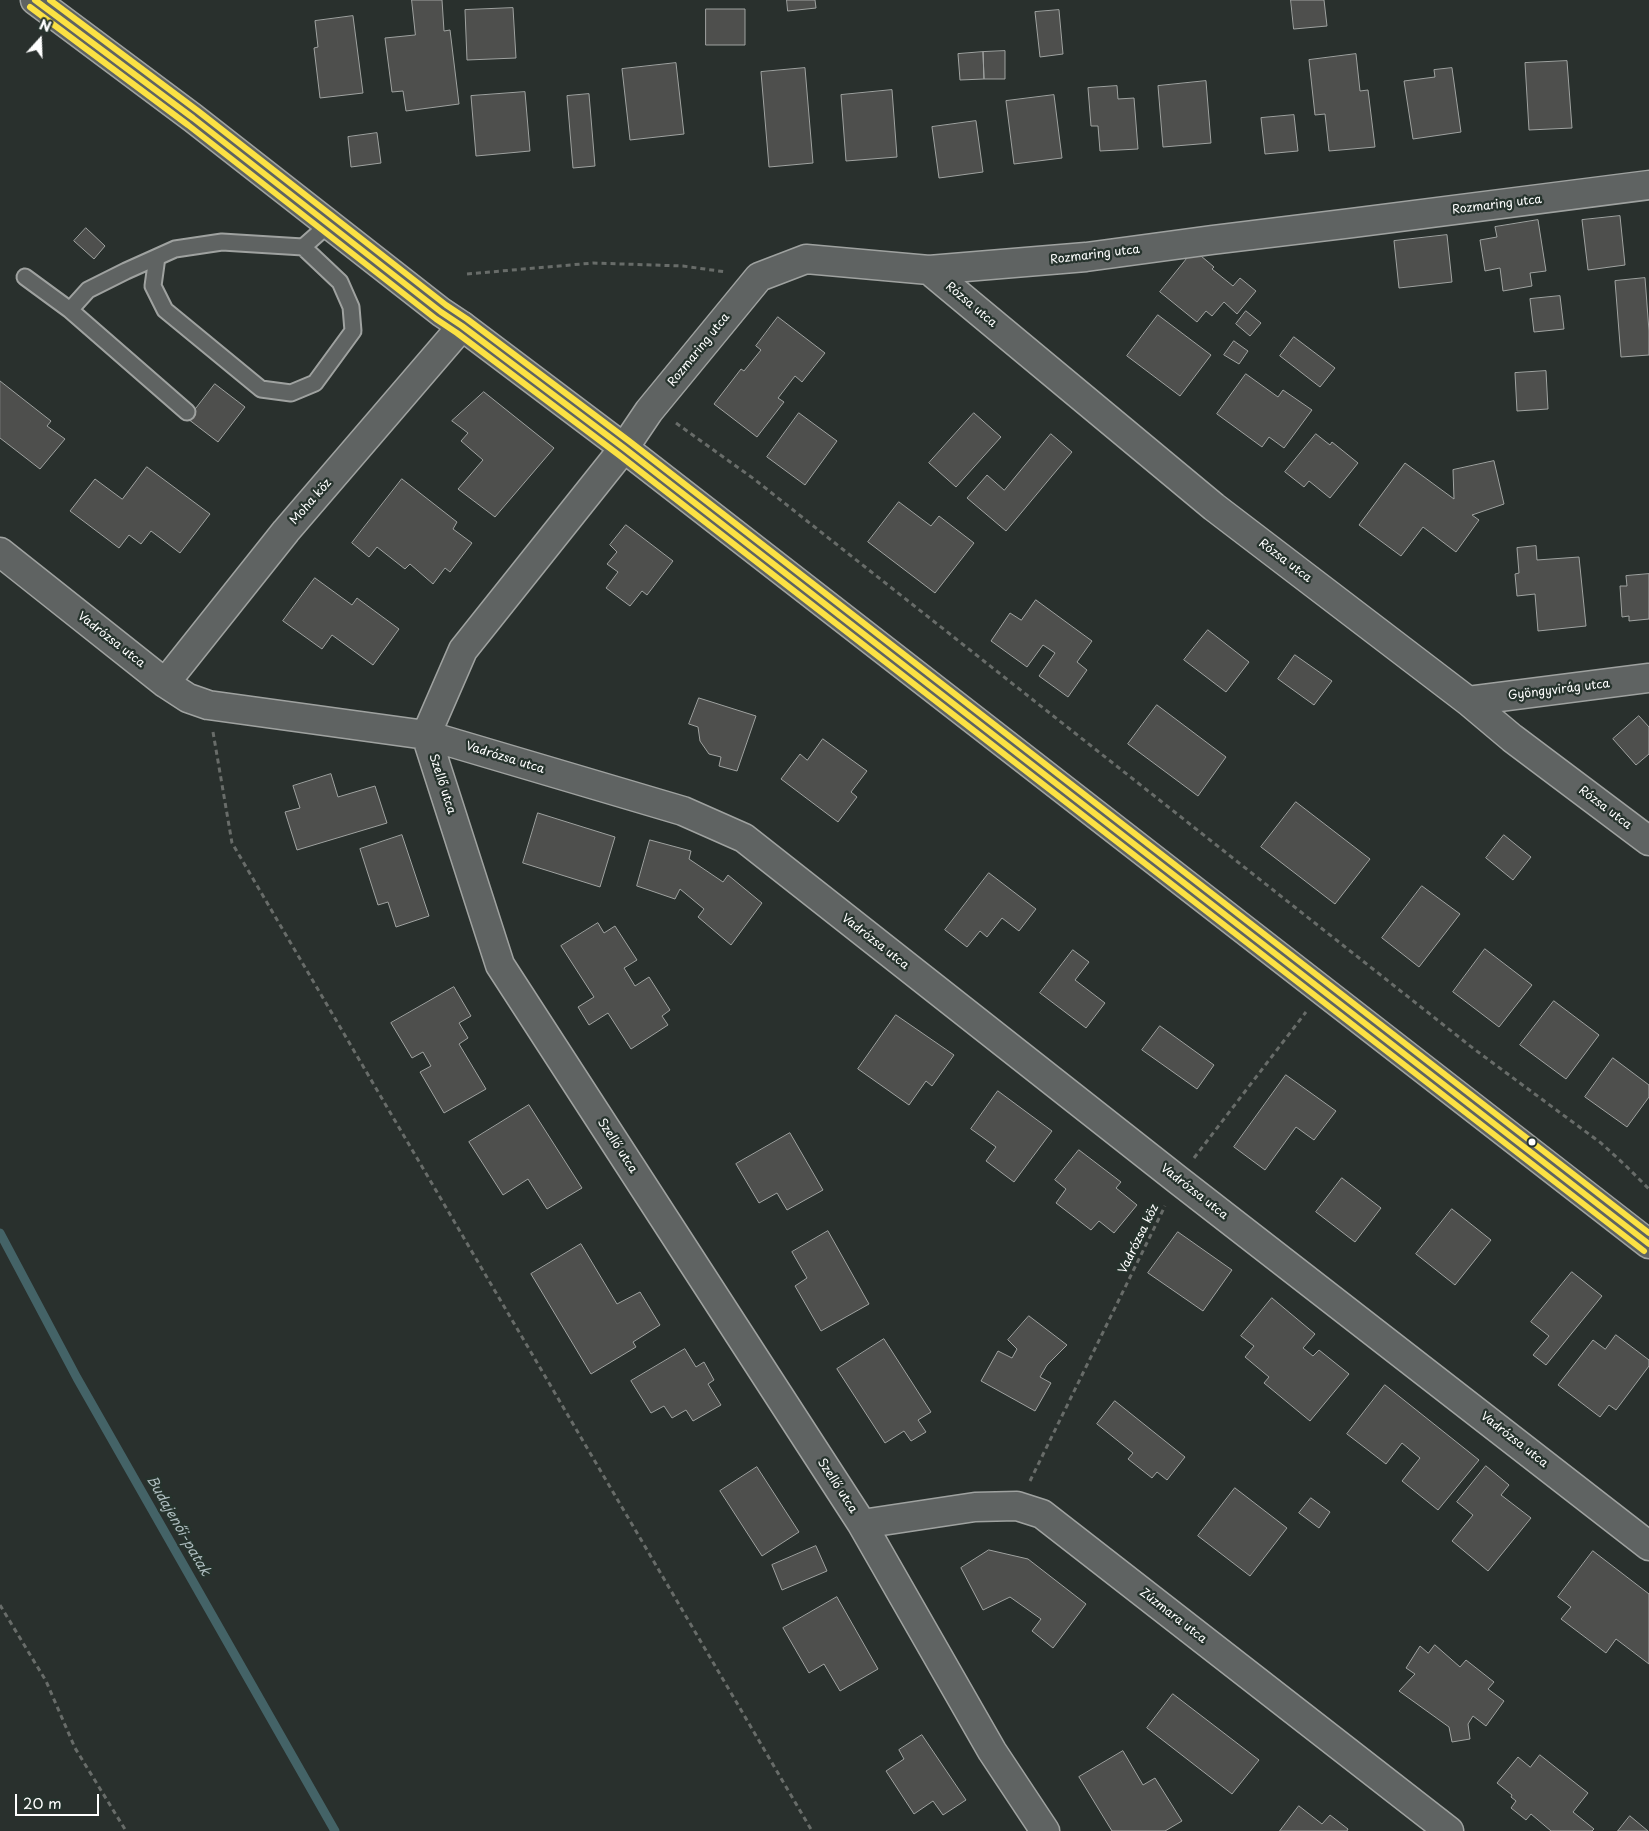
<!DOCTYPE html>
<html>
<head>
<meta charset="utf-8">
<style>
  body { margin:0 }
  #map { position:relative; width:1649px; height:1831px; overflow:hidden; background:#29302d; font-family:"Playpen Sans",sans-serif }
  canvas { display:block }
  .north { position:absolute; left:15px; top:15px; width:50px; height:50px; -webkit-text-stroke:4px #26332d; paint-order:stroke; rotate:20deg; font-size:14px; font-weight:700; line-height:20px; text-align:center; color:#fff }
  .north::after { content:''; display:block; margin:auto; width:18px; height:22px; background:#fff; clip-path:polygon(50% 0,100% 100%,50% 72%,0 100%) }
  .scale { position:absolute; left:15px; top:1794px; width:84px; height:22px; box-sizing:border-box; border:2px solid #fff; border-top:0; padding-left:6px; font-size:15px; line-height:18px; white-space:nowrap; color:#fff; -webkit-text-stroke:4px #26332d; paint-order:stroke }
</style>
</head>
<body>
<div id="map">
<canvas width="1649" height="1831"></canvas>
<div class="north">N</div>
<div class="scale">20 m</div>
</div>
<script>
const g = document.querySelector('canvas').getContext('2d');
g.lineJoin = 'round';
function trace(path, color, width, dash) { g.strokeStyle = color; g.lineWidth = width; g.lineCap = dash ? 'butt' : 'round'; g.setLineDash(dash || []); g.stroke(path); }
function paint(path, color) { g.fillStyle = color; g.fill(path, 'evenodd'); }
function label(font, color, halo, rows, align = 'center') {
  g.font = font + ' "Playpen Sans",sans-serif'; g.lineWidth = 4.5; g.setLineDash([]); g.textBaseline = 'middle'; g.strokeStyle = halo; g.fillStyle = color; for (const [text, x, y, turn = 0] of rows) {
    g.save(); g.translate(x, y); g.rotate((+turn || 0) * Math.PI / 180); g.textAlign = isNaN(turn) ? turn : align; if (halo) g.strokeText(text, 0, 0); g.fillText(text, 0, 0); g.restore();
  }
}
const stream = new Path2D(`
  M0,1233L77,1378L335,1831`);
const building = new Path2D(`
  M412,0H442L444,31L450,30L459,104L406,111L403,91L392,92L385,38L415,35Z
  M787,0H815L816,8L788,11Z
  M1291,0H1324L1327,26L1294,29Z
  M513,8L516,58L467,60L465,10Z
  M706,9H745V45H706Z
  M1059,10L1063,54L1040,57L1035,12Z
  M353,16L363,93L320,98L314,48L318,47L315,21Z
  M1005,51V79H984L983,52Z
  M983,52L984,79L960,80L958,54Z
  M1356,54L1360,91L1368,90L1375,147L1329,151L1325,114L1315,115L1309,60Z
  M1567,61L1572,128L1529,130L1525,63Z
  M676,63L684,134L630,140L622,69Z
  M805,68L813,163L769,167L761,72Z
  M1452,68L1461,132L1413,139L1404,81L1435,77L1434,70Z
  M1206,81L1211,143L1163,147L1158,86Z
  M1117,86L1118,99L1134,98L1138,149L1100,151L1098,126H1091L1088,88Z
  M892,90L897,157L846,161L841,95Z
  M525,92L530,151L476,156L471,96Z
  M589,94L595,166L573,168L567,96Z
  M1054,95L1062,158L1014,164L1006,101Z
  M1294,115L1298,151L1265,154L1261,118Z
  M976,121L983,172L939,178L932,127Z
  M377,133L381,163L351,167L348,137Z
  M1620,216L1625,265L1588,270L1582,220Z
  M1538,220L1546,271L1530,273L1532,286L1503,291L1500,268L1485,271L1480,240L1497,237L1495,227Z
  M86,228L105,246L94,259L74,241Z
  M1447,235L1452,282L1399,288L1394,241Z
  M1194,250L1214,267L1212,269L1233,286L1240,278L1256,291L1237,314L1224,302L1212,316L1206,311L1197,322L1160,292Z
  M1645,278L1649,331V355L1621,357L1615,281Z
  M1560,296L1564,329L1534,332L1530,299Z
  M1246,311L1261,323L1250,336L1236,324Z
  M1158,315L1211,355L1180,396L1127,356Z
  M778,317L825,353L802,382L795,376L778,398L784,402L757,437L714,404L741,369L744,371L761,350L756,346Z
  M1294,337L1335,368L1320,387L1280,356Z
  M1234,341L1248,351L1239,364L1224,355Z
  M1546,371L1548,409L1517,411L1515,373Z
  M1246,374L1278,397L1283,390L1312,410L1284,448L1269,437L1262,447L1217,414Z
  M0,381L51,421L47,426L65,439L40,469L0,438Z
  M215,384L245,407L218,442L188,419Z
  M484,392L554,448L495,517L458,489L483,460L461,441L468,433L452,421Z
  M799,413L837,441L805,485L767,457Z
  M974,413L1001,437L956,487L929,463Z
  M1051,434L1072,452L1006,531L967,498L987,475L1004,490Z
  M1316,434L1330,445L1332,442L1358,463L1330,498L1309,481L1304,487L1285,472Z
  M1494,461L1504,504L1472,515L1479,520L1456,552L1423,527L1401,556L1359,525L1405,463L1454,499L1453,470Z
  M147,467L210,514L180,553L151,531L141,544L129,535L119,548L70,511L95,479L122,499Z
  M402,479L457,522L453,529L472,543L450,572L445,568L433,584L410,564L405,569L377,547L369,557L352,543Z
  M899,502L931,526L939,516L974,543L935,593L868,542Z
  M626,525L673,561L647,595L642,591L630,606L606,588L618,572L607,564L617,552L610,545Z
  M1536,546L1537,560L1579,557L1586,626L1538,631L1535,594L1517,596L1515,574L1519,573L1517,548Z
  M1649,574V619L1629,621V616L1622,617L1620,586H1627L1626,576Z
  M315,578L352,605L357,598L399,629L373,665L332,635L322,649L283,621Z
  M1036,600L1092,641L1077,662L1087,670L1068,697L1039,676L1055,653L1043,645L1027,667L991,641L1010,613L1021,620Z
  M1208,630L1249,662L1226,692L1184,660Z
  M1295,655L1332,681L1314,705L1278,679Z
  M699,698L756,716L737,771L719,766L721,757L709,754L700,741L698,727L689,724Z
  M1157,705L1226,757L1198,796L1128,744Z
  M1639,716L1649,727V754L1636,765L1613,739Z
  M823,739L867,771L851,792L857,797L838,822L781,779L800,754L807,760Z
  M331,774L338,797L375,786L387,823L297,850L285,812L300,808L293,786Z
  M1296,802L1370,859L1335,904L1261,847Z
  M538,813L615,837L600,887L523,863Z
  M402,835L429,916L396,927L388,902L378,905L360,849Z
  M1504,835L1531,857L1513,880L1486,858Z
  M650,840L691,851L689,859L723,882L728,875L762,903L731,945L698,917L704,909L680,889L675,899L637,886Z
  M989,873L1036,909L1019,931L1002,918L987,937L980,931L967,947L945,930Z
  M1422,886L1460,914L1419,967L1382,938Z
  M598,923L604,933L615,926L637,960L624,968L635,986L649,977L670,1010L662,1016L668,1025L631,1049L608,1013L589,1025L578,1007L594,997L561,946Z
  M1485,949L1532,985L1499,1027L1453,992Z
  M1073,950L1089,962L1075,980L1105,1003L1086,1028L1040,993Z
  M454,987L471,1016L459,1023L468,1038L459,1044L486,1089L444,1113L420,1072L431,1066L423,1052L412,1058L391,1023Z
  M1554,1001L1599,1035L1566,1079L1520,1045Z
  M896,1015L954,1055L932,1086L926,1081L909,1105L858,1069Z
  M1160,1026L1214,1065L1197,1089L1142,1050Z
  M1613,1058L1649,1085V1097L1627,1127L1585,1097Z
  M1286,1075L1336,1111L1314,1140L1296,1127L1265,1170L1234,1147Z
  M998,1091L1052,1131L1014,1182L986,1161L996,1147L971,1129Z
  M529,1105L582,1188L547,1209L528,1179L503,1195L469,1142Z
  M790,1133L823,1190L787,1210L777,1193L759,1203L736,1164Z
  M1079,1150L1121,1182L1116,1188L1137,1205L1114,1233L1099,1221L1091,1230L1056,1203L1066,1189L1055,1180Z
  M1342,1178L1381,1208L1355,1242L1316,1212Z
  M1452,1209L1491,1240L1455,1285L1416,1254Z
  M828,1231L869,1304L821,1331L795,1286L807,1278L792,1252Z
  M1178,1232L1232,1270L1203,1311L1148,1273Z
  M581,1244L617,1304L640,1292L660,1325L633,1342L636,1347L591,1374L531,1274Z
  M1572,1272L1602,1296L1546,1365L1533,1355L1549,1336L1531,1322Z
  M1272,1298L1315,1334L1303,1348L1313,1356L1319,1350L1349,1374L1310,1421L1264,1383L1269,1377L1245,1357L1254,1346L1241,1336Z
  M1029,1316L1067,1345L1047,1365L1040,1377L1051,1383L1035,1411L981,1381L998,1351L1012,1358L1017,1349L1008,1340Z
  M1616,1335L1649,1360V1366L1616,1410L1609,1405L1600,1417L1558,1385L1593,1340L1605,1349Z
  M884,1339L931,1412L918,1420L926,1432L911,1441L904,1431L885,1443L837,1369Z
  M685,1349L696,1367L704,1362L714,1380L708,1384L721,1405L693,1421L686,1410L672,1418L664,1406L651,1413L631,1381Z
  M1385,1385L1479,1460L1438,1510L1402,1481L1420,1458L1402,1443L1386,1464L1347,1434Z
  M1115,1401L1185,1457L1167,1480L1157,1472L1152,1478L1128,1459L1133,1453L1097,1424Z
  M1486,1466L1509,1485L1501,1495L1531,1518L1488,1571L1452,1541L1473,1515L1457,1502Z
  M757,1467L799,1532L762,1556L720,1491Z
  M1235,1488L1287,1528L1250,1576L1198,1536Z
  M1311,1498L1330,1512L1319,1528L1299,1513Z
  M816,1546L827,1571L782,1590L772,1565Z
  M989,1550L1028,1559L1086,1604L1053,1648L1032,1631L1041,1619L1010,1597L983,1610L961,1568Z
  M1593,1551L1649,1594V1664L1616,1639L1606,1653L1561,1619L1571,1607L1558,1597Z
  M837,1597L878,1669L840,1691L824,1664L809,1673L783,1628Z
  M1435,1645L1460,1667L1466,1660L1494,1682L1488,1689L1504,1701L1486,1726L1473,1716L1468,1724L1470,1739L1452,1742L1449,1727L1399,1691L1415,1674L1406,1668L1420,1646L1428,1653Z
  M1173,1694L1259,1760L1232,1794L1147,1728Z
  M922,1735L966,1800L943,1815L933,1801L914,1814L886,1771L904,1759L899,1750Z
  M1123,1751L1143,1785L1155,1778L1182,1821L1165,1831H1112L1079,1777Z
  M1540,1755L1588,1793L1573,1812L1594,1829L1592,1831H1551L1531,1814L1526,1820L1511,1808L1516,1801L1511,1797L1512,1795L1497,1783L1518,1757L1530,1767Z
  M1299,1806L1322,1824L1330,1815L1348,1829L1347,1831H1280Z
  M1630,1816L1648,1831H1618Z`);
const path = new Path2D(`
  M467,274L593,263L683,266L726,272
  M676,423L754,479L1474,1049L1601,1143L1625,1165L1649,1189
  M213,732L232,843L812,1831
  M1194,1158L1306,1012
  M1030,1481L1165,1206
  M0,1605L46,1681L75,1748L126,1831`);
const lane = new Path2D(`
  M157,257L153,286L165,310L261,389L291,393L315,383L353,331L351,307L340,282L303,247
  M25,277L70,310
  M187,412L70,310L88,290L126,271L175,249L222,242L303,247L329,224`);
const street = new Path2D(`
  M929,270L1214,507L1468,701L1512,738L1649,841
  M0,552L165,683L188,698L208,705L426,735L683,811L744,838L1178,1180L1649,1546
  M165,683L286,531L462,326
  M1468,701L1649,678
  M862,1524L975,1507L1017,1506L1042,1514L1449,1831
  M1045,1831L992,1751L862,1524L500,965L426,735L463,650L624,448L649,411L759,277L806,259L929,270L1086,257L1212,240L1352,223L1649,185`);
const secondary = new Path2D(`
  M35,0L193,118L441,312L462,326L624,448L1649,1244`);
const bus1 = new Path2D(`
  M35,0L193,118L441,312L462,326L624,448L1649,1244`);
const bus2 = new Path2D(`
  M30,7L188,125L436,319L457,333L619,455L1644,1251`);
const bus3 = new Path2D(`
  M50,0L198,111L446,305L467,319L629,441L1649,1233`);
const markers = [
  [1532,1142,4.5,"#fff"]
];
const streetNames = [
  ["Rozmaring utca",1497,205,-7],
  ["Rozmaring utca",1095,255,-7],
  ["Rózsa utca",971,305,40],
  ["Rozmaring utca",699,350,-51],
  ["Moha köz",311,502,-49],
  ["Rózsa utca",1285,561,37],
  ["Vadrózsa utca",111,640,38],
  ["Gyöngyvirág utca",1559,690,-7],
  ["Vadrózsa utca",505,758,17],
  ["Szellő utca",442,784,72],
  ["Rózsa utca",1605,808,37],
  ["Vadrózsa utca",875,942,38],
  ["Szellő utca",617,1146,57],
  ["Vadrózsa utca",1194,1192,38],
  ["Vadrózsa köz",1139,1239,-64],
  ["Vadrózsa utca",1514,1440,38],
  ["Szellő utca",837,1486,57],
  ["Zúzmara utca",1173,1616,38]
];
const waterNames = [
  ["Budajenői-patak",178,1526,60]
];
trace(stream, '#446367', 9);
paint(building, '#4e4f4d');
trace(building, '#9fa2a0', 1);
trace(lane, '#9fa2a0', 19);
trace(street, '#9fa2a0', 31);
trace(secondary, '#9fa2a0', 31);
trace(path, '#686c69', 3, [5, 4]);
trace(lane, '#5f6362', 15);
trace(street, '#5f6362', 28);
trace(secondary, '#5f6362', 28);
trace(bus1, '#fbe143', 6);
trace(bus2, '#fbe143', 6);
trace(bus3, '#fbe143', 6);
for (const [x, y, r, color] of markers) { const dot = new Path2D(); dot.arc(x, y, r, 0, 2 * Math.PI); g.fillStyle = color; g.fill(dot); trace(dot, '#26332d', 2); }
label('12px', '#fff', '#26332d', streetNames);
label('italic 14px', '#acbbbd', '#26332d', waterNames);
</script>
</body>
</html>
